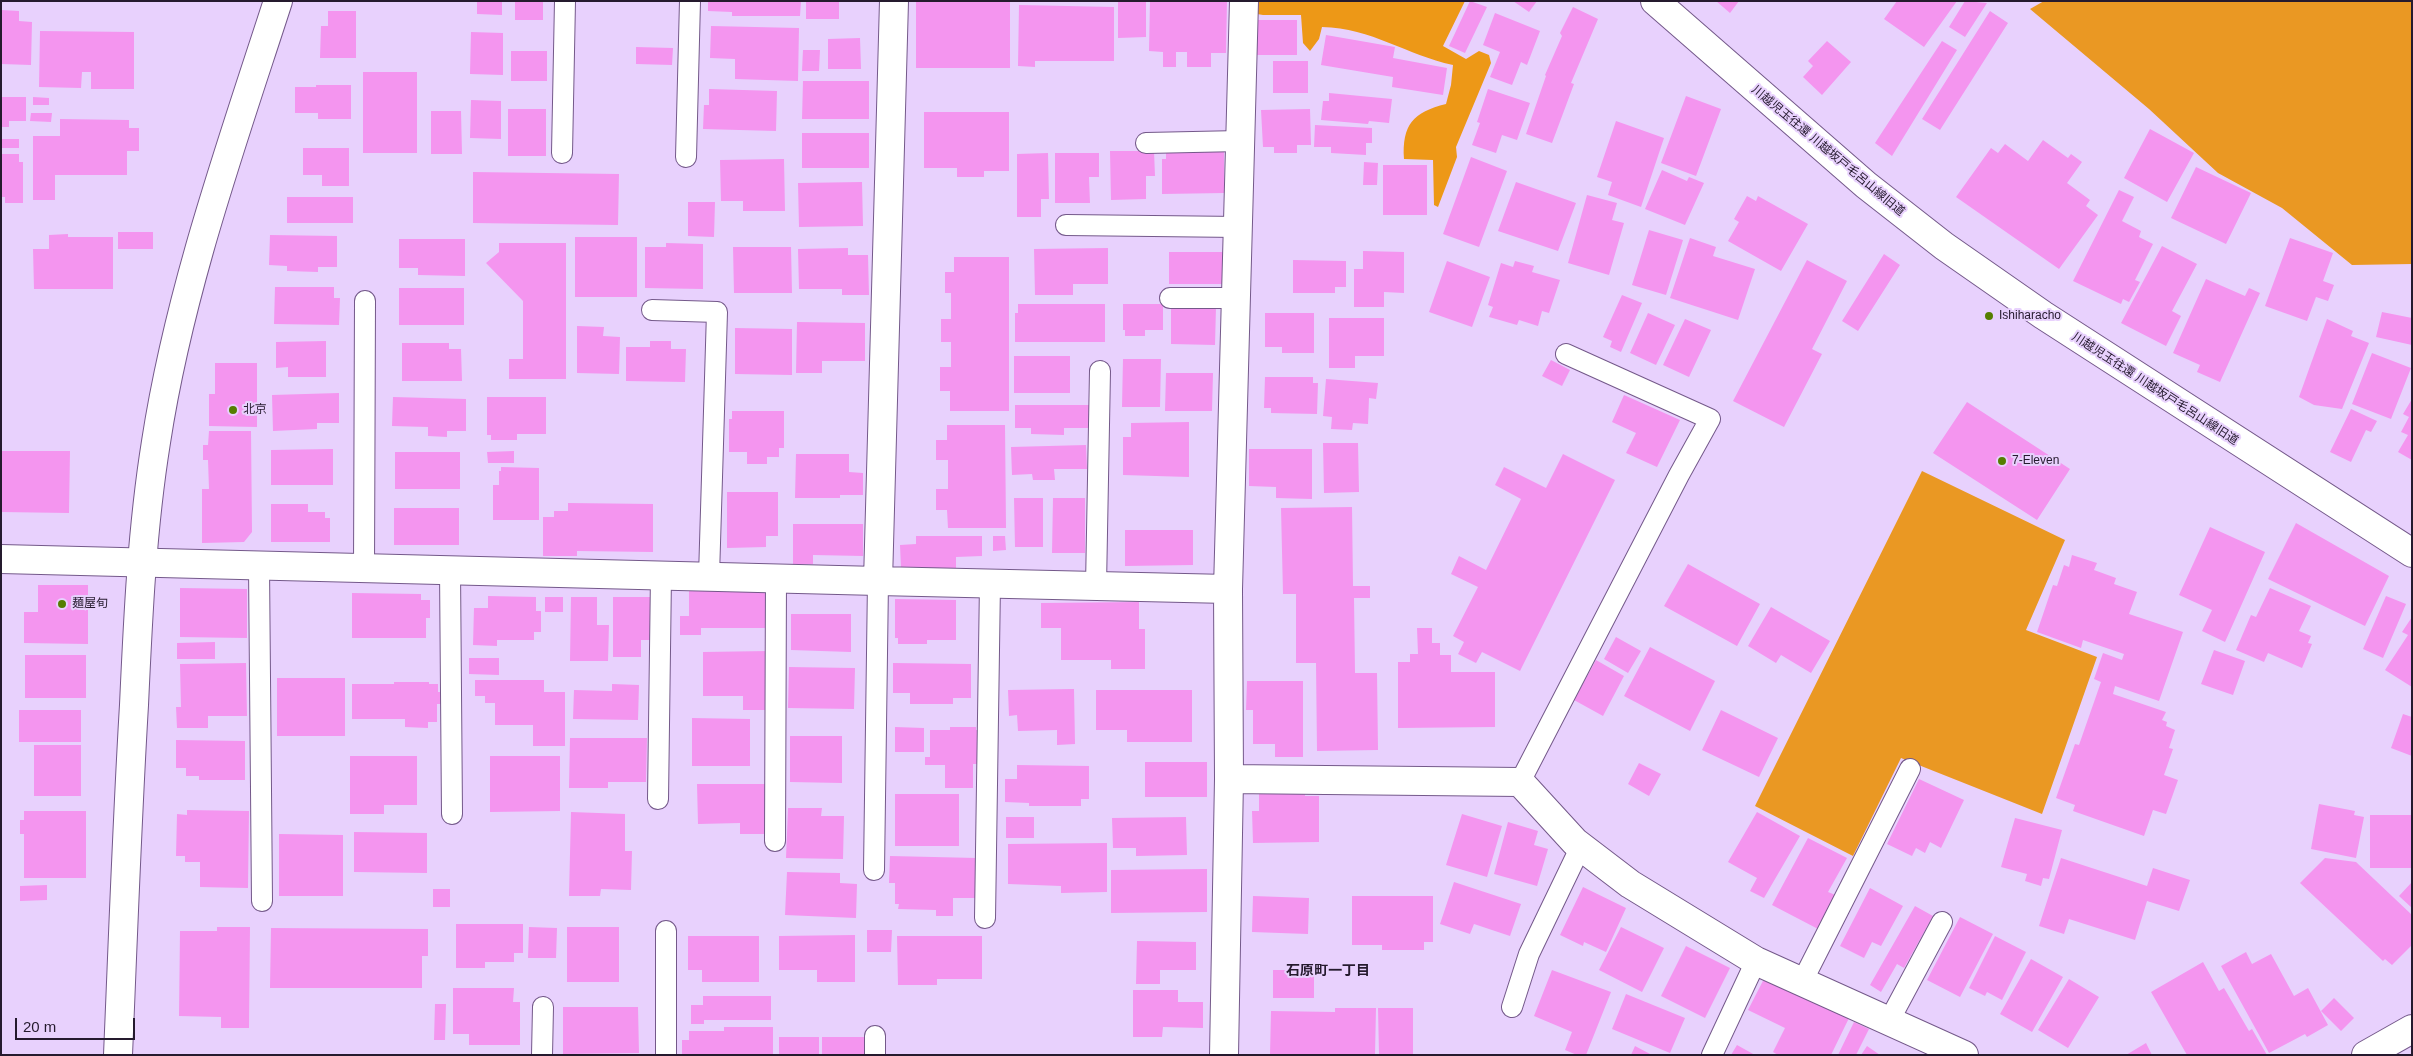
<!DOCTYPE html>
<html>
<head>
<meta charset="utf-8">
<style>
  body { margin:0 }
  #map { position:relative; width:2413px; height:1056px; overflow:hidden; background:#e8d1fd; font-family:Helvetica,sans-serif }
  canvas { display:block }
  .frame { position:absolute; inset:0; border:2px solid #251a2e; pointer-events:none }
  .scale { position:absolute; left:15px; top:1018px; width:120px; height:22px; box-sizing:border-box; border:2px solid #251a2e; border-top:0; padding-left:6px; font-size:15px; line-height:18px; white-space:nowrap; color:#251a2e; -webkit-text-stroke:4px #e8d1fd; paint-order:stroke }
</style>
</head>
<body>
<div id="map">
<canvas width="2413" height="1056"></canvas>
<div class="frame"></div>
<div class="scale">20 m</div>
</div>
<script>
const g = document.querySelector('canvas').getContext('2d');
g.lineJoin = 'round';
function paint(path, color) { g.fillStyle = color; g.fill(path, 'evenodd'); }
function trace(path, color, width, dash) { g.strokeStyle = color; g.lineWidth = width; g.lineCap = dash ? 'butt' : 'round'; g.setLineDash(dash || []); g.stroke(path); }
function label(font, color, halo, rows, align = 'center') {
  g.font = font + ' Helvetica,"Noto Sans JP",sans-serif'; g.lineWidth = 4; g.setLineDash([]); g.textBaseline = 'middle'; g.strokeStyle = halo; g.fillStyle = color; for (const [text, x, y, turn = 0] of rows) {
    g.save(); g.translate(x, y); g.rotate((+turn || 0) * Math.PI / 180); g.textAlign = isNaN(turn) ? turn : align; if (halo) g.strokeText(text, 0, 0); g.fillText(text, 0, 0); g.restore();
  }
}
const green = new Path2D(`
  M2044,1H2412V264L2352,265L2282,208L2218,173L2149,109L2030,9Z
  M1922,471L2065,540L2026,630L2097,657L2042,814L1901,758L1853,856L1755,806Z`);
const forest = new Path2D(`
  M1251,1H1465L1443,46L1466,59L1479,51L1489,55L1491,63L1456,147L1457,157L1438,207L1434,205L1433,160L1404,159C1402,125 1413,112 1446,104L1451,85L1453,65C1406,55 1372,28 1322,27L1319,39L1310,51L1303,43L1301,15H1263L1251,13Z`);
const building = new Path2D(`
  M477,1H502V15L477,14Z
  M515,1H543V20H515Z
  M708,1H801L800,16H732V12L708,11Z
  M806,1H839V19H806Z
  M916,1H1010V68H916Z
  M1118,1H1146V37L1118,38Z
  M1150,1H1227L1226,53H1211V67H1187V52H1176V67H1163V52L1149,51Z
  M1470,1L1487,7L1465,53L1449,46Z
  M1513,1H1537L1529,12Z
  M1716,1H1739L1730,13Z
  M1897,1H1957L1924,47L1884,19Z
  M1965,1L1987,3L1965,37L1949,27Z
  M1019,5L1114,7V61H1035V67L1018,66Z
  M1573,7L1598,19L1571,83L1574,84L1552,143L1526,134L1546,76L1545,75L1562,36L1560,33Z
  M1,10L19,11V21L32,22L31,65L1,64Z
  M328,11H356V58H320L321,26H328Z
  M1990,11L2008,23L1940,130L1922,119Z
  M1495,13L1540,31L1527,65L1521,62L1512,85L1490,77L1500,52L1483,45Z
  M1252,20H1297V55H1252Z
  M711,26L799,28L798,81L735,79V59L710,58Z
  M40,31L134,32V89H91V72H82L81,88L39,87Z
  M471,32L503,33V75L470,74Z
  M1326,35L1395,47L1393,58L1447,68L1443,95L1392,87L1393,77L1321,65Z
  M860,38L861,69H828V39Z
  M1827,41L1851,62L1822,95L1803,77L1813,66L1808,61Z
  M1942,41L1957,50L1892,156L1875,143Z
  M636,47L673,48L672,65L636,64Z
  M803,50H820L819,71H802Z
  M511,51H547V81H511Z
  M1273,61H1308V93H1273Z
  M363,72H417V153H363Z
  M803,81H869V119H802Z
  M316,85H351V119H318V113H295V87H316Z
  M709,89L777,91L776,131L703,129L704,105H709Z
  M1488,89L1530,103L1517,140L1502,135L1496,153L1472,145L1480,123L1477,122Z
  M1329,93L1392,99L1389,123L1369,121L1368,124L1321,120L1323,101H1329Z
  M1686,96L1721,109L1696,176L1661,163Z
  M1,97H26V121H9V127H1Z
  M33,97L49,98V105H33Z
  M471,100L501,101V139L470,138Z
  M508,109H546V156H508Z
  M1310,109L1311,145H1297V153H1274V147H1263L1261,110Z
  M431,111H461L462,154H431Z
  M924,112H1009V171H984V177H957V168H924Z
  M31,113H52L51,122L30,121Z
  M60,119L129,120V128H139V151H127V175H55V200H33V136H60Z
  M1616,121L1664,138L1641,207L1608,195L1612,182L1597,177Z
  M1315,125L1372,128V143H1366V155L1331,153V147H1314Z
  M2150,129L2194,153L2167,202L2124,178Z
  M802,133H869V168H802Z
  M1,139H19V148H1Z
  M2043,140L2068,158L2071,154L2082,162L2067,183L2090,200L2086,206L2098,215L2059,269L1956,197L1991,148L1998,153L2005,144L2028,161Z
  M303,148H349V186H322V175H303Z
  M1110,151H1154L1155,176H1146V199L1111,200Z
  M1166,151H1224V193L1162,194V159H1166Z
  M1048,153L1049,199H1041V217H1017V154Z
  M1055,153H1099V177H1089L1090,203H1055Z
  M1,154H19V162H23V203H5V197H1Z
  M1471,157L1507,171L1479,247L1443,234Z
  M784,159L785,211H743V201H721L720,160Z
  M1364,162L1378,163L1377,185H1363Z
  M1383,165H1427V215H1383Z
  M2196,167L2251,193L2226,244L2171,218Z
  M1662,170L1687,181L1689,177L1704,183L1685,225L1645,209Z
  M473,172L619,174L618,225L473,223Z
  M862,182L863,226L799,227L798,183Z
  M1516,182L1576,203L1558,251L1498,231Z
  M2119,190L2134,197L2122,221L2141,231L2139,237L2153,244L2135,280L2140,282L2129,302L2123,299L2121,304L2073,281Z
  M1587,195L1617,203L1612,220L1624,223L1609,275L1568,263Z
  M1747,196L1756,201L1758,196L1808,224L1781,271L1728,241L1739,222L1734,219Z
  M287,197H353V223H287Z
  M688,202H715L714,237L688,236Z
  M1649,230L1683,240L1666,295L1632,285Z
  M118,232H153V249H118Z
  M68,234V237H113V289H34L33,249H49V235Z
  M270,235L337,236V267H318V272L287,271V266L269,265Z
  M575,237H637V297H575Z
  M1690,238L1716,247L1713,256L1755,269L1738,320L1670,298Z
  M2290,238L2333,253L2323,281L2334,285L2328,301L2316,297L2307,321L2265,306Z
  M399,239H465V276L418,275V268H399Z
  M499,243H566V379H509V359H523V301L486,263L499,252Z
  M666,243L703,244V289L645,288V247H666Z
  M2162,246L2197,264L2172,311L2181,316L2166,346L2121,323Z
  M733,247H791L792,293H734Z
  M848,248V255H868L869,295H842V289H799L798,249Z
  M1108,248V284H1073V295H1035L1034,249Z
  M1363,251L1404,252V293L1384,292V307H1354V269H1363Z
  M1169,252H1225V284H1169Z
  M1884,254L1900,265L1858,331L1842,321Z
  M954,257H1009V411H950V391H940V367H951V342H941V319H951V293H945V272H954Z
  M1293,260L1346,261V287H1335V293H1293Z
  M1807,260L1847,281L1812,349L1822,354L1784,427L1733,401Z
  M1447,261L1490,277L1472,327L1429,312Z
  M1515,261L1534,266L1532,272L1560,280L1549,313L1542,311L1538,326L1519,320L1517,325L1489,317L1493,307L1488,305L1501,263L1513,267Z
  M2206,279L2245,296L2249,288L2260,293L2220,382L2197,372L2200,365L2173,353Z
  M275,287H334V298H340L339,325L274,324Z
  M399,288H464V325H399Z
  M1622,295L1642,303L1621,352L1610,347L1612,341L1603,337Z
  M1018,304H1105V342H1015V313H1018Z
  M1123,304H1163V330H1145V336H1125V330H1123Z
  M1171,307H1216L1215,345L1171,344Z
  M2382,312L2412,318V345L2376,337Z
  M1265,313H1314V353H1282V347H1265Z
  M1648,313L1675,325L1656,365L1630,353Z
  M1329,318H1384V356H1355V368H1329Z
  M1685,319L1711,330L1689,377L1663,365Z
  M2327,319L2353,331L2351,336L2369,343L2342,409L2314,405L2299,397Z
  M797,322L865,323V361H822V373H796Z
  M577,326L604,327L603,336L620,337L619,374L577,373Z
  M735,328L792,329V375L735,374Z
  M326,341V377H288V367L276,368V342Z
  M650,341H671V349H686L685,382L626,381V347H650Z
  M402,343H449V349H461L462,381H402Z
  M2372,353L2411,368L2391,419L2352,404Z
  M1014,356H1070V393H1014Z
  M1123,359H1161L1160,407H1122Z
  M1551,360L1570,370L1562,386L1542,376Z
  M215,363H257V427L209,426V394H215Z
  M1166,373H1213L1212,411H1165Z
  M1265,377H1313V383H1318L1317,414L1271,413V408H1264Z
  M1326,379L1378,383L1376,399L1369,398L1368,424L1353,423L1352,430L1331,429L1332,417L1323,416Z
  M339,393V423H317V429L273,431L272,395Z
  M1624,395L1680,420L1657,467L1626,453L1636,433L1612,422Z
  M393,397L466,399V431H447V437L428,436V427L392,426Z
  M487,397H546V434H517V440H491V435H487Z
  M2412,399V460L2398,452L2408,435L2401,432L2409,417L2403,414Z
  M1967,402L2070,469L2037,520L1933,453Z
  M1015,405H1091V428H1064V435L1031,434V428H1015Z
  M2351,409L2377,421L2371,432L2366,430L2351,462L2330,452Z
  M732,411H784V448H779V457H767V464H747V452H729V419H732Z
  M1189,422V477L1123,475V437H1131V423Z
  M947,425H1005L1006,528H948L947,510H936V489H948V460H936V440H947Z
  M209,431H251L252,532L244,542L202,543V489H209L208,460H203V445H208Z
  M1323,443H1358L1359,492L1324,493Z
  M1086,445L1087,469H1054L1055,480H1033L1032,474L1012,475L1011,447Z
  M333,449V485H271V450Z
  M1249,449H1312V499L1276,498V487L1249,486Z
  M1,451H70L69,513L1,512Z
  M514,451V463H488L487,452Z
  M395,452H460V489H395Z
  M796,454H849V472L863,473V495H840V498H795Z
  M1563,454L1615,480L1520,671L1482,652L1476,663L1458,654L1464,642L1453,636L1478,587L1451,574L1459,556L1486,570L1521,499L1495,485L1504,467L1546,488Z
  M501,467L539,468V520H493V485H499V471H501Z
  M727,492H778V536H766V547L727,548Z
  M1014,498H1043V547H1015Z
  M1053,498H1085V553H1052Z
  M568,503L653,504V552L577,551V556H543V517H554V511H568Z
  M271,504H308V512H325V518H330V542H271Z
  M1352,507L1353,586H1370V598H1354L1355,673H1377L1378,750L1317,751L1316,663H1296V594H1283L1281,508Z
  M394,508H459V545H394Z
  M2296,523L2389,576L2365,626L2268,579Z
  M793,524H863V556L813,555V564H793Z
  M2210,527L2265,552L2225,642L2202,631L2212,610L2179,595Z
  M1125,530H1193V565L1125,566Z
  M916,536H982V556L956,557V568H901L900,545L916,544Z
  M993,536H1005L1006,550L993,551Z
  M2072,555L2097,563L2094,570L2116,578L2114,584L2137,592L2129,614L2183,632L2159,701L2115,686L2113,694L2166,712L2162,720L2167,722L2166,726L2175,730L2169,748L2173,749L2164,775L2178,780L2166,814L2153,810L2144,836L2073,811L2075,805L2056,798L2075,744L2079,745L2101,682L2094,679L2103,653L2122,660L2124,654L2083,640L2081,648L2037,632L2053,585L2057,586L2064,565L2069,567Z
  M1688,564L1760,604L1737,646L1664,606Z
  M38,585H88V644L24,643V612H38Z
  M180,588L247,589V638L180,637Z
  M2270,588L2311,606L2299,631L2311,636L2308,643L2312,644L2302,668L2268,653L2264,662L2236,650L2251,615L2256,617Z
  M689,590H767V628H701V635H680V616H689Z
  M352,593L421,594V600H430V618H426V638H352Z
  M488,596L536,597V611H541V632H534V640H497V646L473,645L474,608H488Z
  M2386,596L2406,604L2383,658L2363,649Z
  M545,597H563V612H545Z
  M571,597H597V625H609L608,661H570Z
  M613,597H652V640H641V657H613Z
  M895,599L956,600V640H927V644H898V638H895Z
  M1139,602V629H1145V669H1111V660H1061V628H1041V603Z
  M1771,607L1830,641L1811,673L1781,655L1776,663L1748,646Z
  M791,614H851V652L791,650Z
  M2412,617V687L2385,670L2408,635L2402,632Z
  M1417,628H1432V643H1440V655H1451V672H1495V727L1398,728V662H1410V654H1418Z
  M1616,637L1641,651L1628,673L1604,659Z
  M215,642V659H177V643Z
  M1650,647L1715,681L1690,731L1624,696Z
  M2214,650L2245,661L2233,695L2201,684Z
  M769,651V710H743V696H703V652Z
  M25,655H86V698H25Z
  M469,658H499V675L469,674Z
  M1596,660L1624,676L1603,716L1574,700Z
  M246,663L247,716H208V728H177L176,707H181L180,664Z
  M893,663L971,664V698H953V704H910V693H893Z
  M789,667L855,668L854,709L788,708Z
  M277,678H345V736H277Z
  M475,680H544V692H565V746H533V725H495V703H485V696H475Z
  M1247,681H1303V757H1275V744H1253V710H1246Z
  M394,682H429V684H438V692H443V704H437V722H428V728L405,727V719H352V684H394Z
  M612,684L639,685L638,720L573,719L574,690L612,691Z
  M1074,689L1075,744L1057,745V730L1018,731L1017,715L1009,716L1008,690Z
  M1096,690H1192V742H1127V730H1096Z
  M19,710H81V742H19Z
  M1721,710L1778,738L1759,777L1702,750Z
  M2403,714L2412,717V756L2391,748Z
  M692,718L750,719V766H692Z
  M895,727L924,728V752H895Z
  M950,727H976V730H979V764H973V788H945V765H925V757H930V730H950Z
  M790,736H842V783L790,782Z
  M570,738H647L646,782H608V788H569Z
  M176,740L245,741V780H199V776H186V768H176Z
  M34,745H81V796H34Z
  M350,756H417V805H384V814H350Z
  M490,756H560V811L490,812Z
  M1145,762H1207V797H1145Z
  M1639,763L1661,774L1649,796L1628,784Z
  M1017,765L1089,766V799H1081V806H1029V803L1005,802V779H1017Z
  M1919,779L1964,800L1941,848L1930,842L1925,853L1916,848L1912,856L1887,844Z
  M697,784H766V834H740V823L698,824Z
  M1305,790V796H1319V842L1253,843L1252,811H1259V791Z
  M895,794H959V846H895Z
  M2319,804L2355,811L2354,815L2364,817L2356,858L2311,849Z
  M788,808H822L821,816H844L843,859L786,858Z
  M187,810L249,811L248,888L200,887V862H185V856H176L177,814L187,815Z
  M24,811H86V878H24V834H20V820H24Z
  M571,812L625,814V851H632L631,890L601,889L600,896H569Z
  M1757,812L1800,836L1764,898L1750,891L1757,878L1728,862Z
  M1462,814L1502,826L1487,877L1446,865Z
  M2370,815H2412V868H2370Z
  M1006,817H1034V838H1006Z
  M1186,817L1187,855L1136,856V848H1113L1112,818Z
  M2015,818L2062,830L2049,879L2043,878L2041,886L2025,881L2027,874L2001,867Z
  M1508,822L1538,831L1534,845L1548,849L1537,886L1494,874Z
  M354,832L427,833V873L354,872Z
  M279,834L343,835V896H279Z
  M1808,838L1847,858L1828,892L1838,896L1820,930L1772,905Z
  M1107,843V892L1061,893V886L1008,884V844Z
  M890,856L977,858V898H953V916H936V910L898,909L899,904H895V883H889Z
  M2061,858L2147,886L2153,868L2190,880L2179,911L2147,901L2135,940L2069,919L2064,934L2039,926Z
  M2325,858L2356,862L2412,915V945L2392,965L2385,959L2383,961L2300,883Z
  M1207,869V912L1111,913V870Z
  M787,872L840,873V883L857,884L856,918L785,915Z
  M1454,882L1521,904L1510,936L1474,924L1470,934L1440,924Z
  M2412,882V908L2399,896Z
  M47,885V900L20,901V886Z
  M1583,887L1626,908L1606,952L1584,942L1583,946L1560,935Z
  M1870,888L1903,906L1881,946L1872,942L1864,958L1840,946Z
  M433,889H450V907H433Z
  M1253,896L1309,898L1308,934L1252,932Z
  M1352,896H1433V942H1424V950H1382V945H1352Z
  M1915,906L1933,916L1904,968L1897,964L1881,992L1870,985Z
  M1960,917L1993,934L1960,997L1927,980Z
  M456,924H523V953H514V962H485V968H456Z
  M217,927H250L249,1028H221V1017L179,1016L180,931H217Z
  M529,927L557,928L556,958H528Z
  M567,927H619V982H567Z
  M1621,927L1664,948L1642,992L1599,970Z
  M271,928L428,929V956H422V988H270Z
  M867,930H892L891,952H867Z
  M855,935V982H817V970H779V936Z
  M688,936H759V982H702V970H688Z
  M897,936H982V979H937V985H898Z
  M1995,936L2026,952L2002,1000L1987,992L1985,996L1969,988Z
  M1137,941L1196,942V970H1160V984H1136Z
  M1686,946L1730,968L1705,1018L1661,996Z
  M2246,952L2252,964L2271,954L2294,996L2308,988L2328,1025L2307,1037L2305,1034L2269,1053L2221,966Z
  M2031,959L2063,977L2032,1032L2000,1014Z
  M2203,962L2219,991L2224,988L2249,1031L2252,1029L2267,1055H2187L2151,992Z
  M1273,970H1314V998H1273Z
  M1552,970L1611,992L1586,1055H1577L1565,1050L1572,1032L1534,1016Z
  M1766,975L1849,1018L1831,1055H1778L1773,1052L1785,1028L1748,1010Z
  M2069,979L2099,997L2068,1048L2038,1030Z
  M453,988H514L513,1002H520V1045H469V1034H453Z
  M1133,990H1178V1002H1203V1028L1163,1027L1162,1037H1133Z
  M1626,994L1685,1018L1670,1053L1612,1029Z
  M703,996H771V1020H704V1024H691V1005H703Z
  M2334,998L2354,1018L2341,1031L2321,1011Z
  M435,1004H446L445,1040H434Z
  M563,1007H638L639,1053L563,1054Z
  M1335,1008H1376L1375,1055H1270L1271,1011L1335,1012Z
  M1378,1008H1413V1054H1379Z
  M1854,1022L1869,1029L1856,1055H1838Z
  M724,1027H773V1055H682V1040H689V1031H724Z
  M779,1037H819V1055H779Z
  M822,1037H865V1055H822Z
  M2146,1043L2152,1055H2126Z
  M1737,1045L1755,1055H1731Z
  M1635,1046L1652,1055H1631Z
  M1867,1046L1880,1055H1861Z`);
const service = new Path2D(`
  M1146,143L1240,141
  M562,153L565,1
  M686,157L690,1
  M1066,225L1239,227
  M1170,298H1236
  M652,310L717,312L709,576
  M259,566L262,901
  M364,568L365,301
  M450,570L452,814
  M1096,586L1100,371
  M1520,782L1679,475L1710,419L1566,354
  M658,799L661,575
  M775,841L776,578
  M874,870L878,581
  M985,918L990,583
  M666,931V1055
  M1802,982L1910,769
  M1512,1007L1529,954L1581,846
  M1889,1021L1942,922
  M875,1036V1055
  M542,1055L543,1007
  M1712,1055L1756,961`);
const minor = new Path2D(`
  M1,559L878,581L894,1
  M878,581L1228,589
  M1229,779L1520,782L1575,842L1630,884L1756,961L1964,1055
  M1224,1055L1229,779L1228,589L1244,1
  M2366,1055L2412,1029`);
const tertiary = new Path2D(`
  M1655,1L1866,185L1944,246L2043,315L2412,553
  M118,1055C123,938 127,822 134,705C138,617 142,529 156,442C179,292 231,146 278,1`);
const markers = [
  [1989,316,5,"#557e00"],
  [233,410,5,"#557e00"],
  [2002,461,5,"#557e00"],
  [62,604,5,"#557e00"]
];
const streetNames = [
  ["川越児玉往還 川越坂戸毛呂山線旧道",1828,151,40],
  ["川越児玉往還 川越坂戸毛呂山線旧道",2155,389,33]
];
const poiNames = [
  ["Ishiharacho",1999,316],
  ["北京",243,410],
  ["7-Eleven",2012,461],
  ["麺屋旬",72,604]
];
const neighbourhoodNames = [
  ["石原町一丁目",1328,971]
];
paint(green, '#ea9823');
paint(forest, '#ed9817');
paint(building, '#f495ef');
trace(service, '#74598a', 22);
trace(minor, '#74598a', 30);
trace(tertiary, '#74598a', 30);
trace(service, '#fff', 20);
trace(minor, '#fff', 28);
trace(tertiary, '#fff', 28);
for (const [x, y, r, color] of markers) { const dot = new Path2D(); dot.arc(x, y, r, 0, 2 * Math.PI); g.fillStyle = color; g.fill(dot); trace(dot, '#e8d1fd', 2); }
label('12px', '#251a2e', '#e8d1fd', streetNames);
label('12px', '#251a2e', '#e8d1fd', poiNames, 'left');
label('bold 14px', '#251a2e', '#e8d1fd', neighbourhoodNames);
</script>
</body>
</html>
